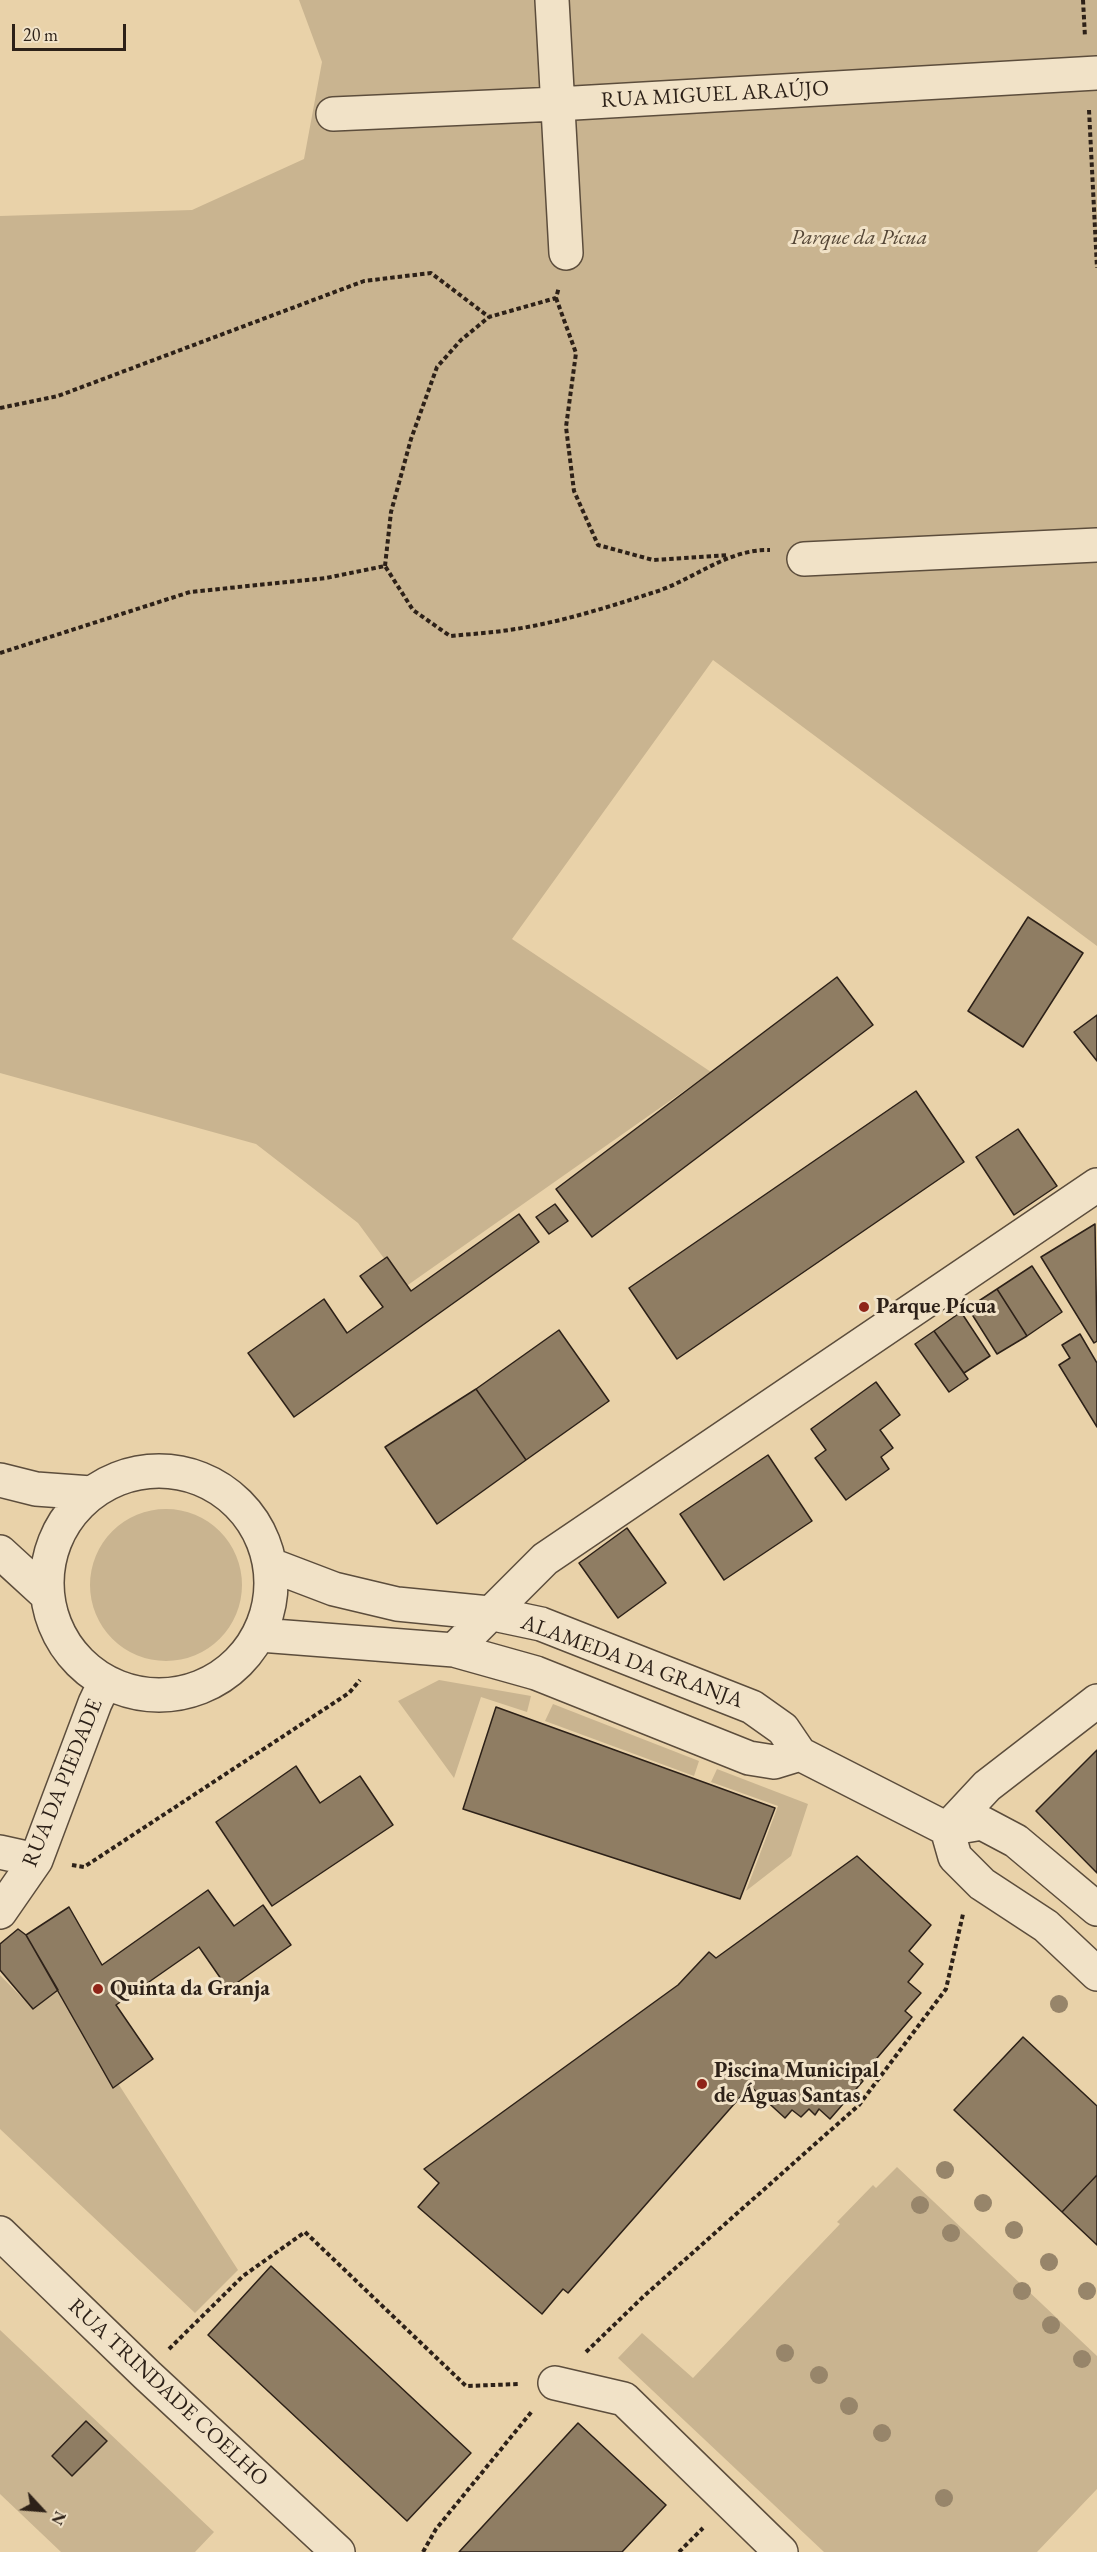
<!DOCTYPE html>
<html>
<head>
<meta charset="utf-8">
<style>
  body { margin:0 }
  #map { position:relative; width:1097px; height:2552px; overflow:hidden; background:#e9d2a9; font-family:"EB Garamond",serif }
  canvas { display:block }
  .north { position:absolute; left:12px; top:2480px; width:60px; height:60px; -webkit-text-stroke:4px #f1e2c7; paint-order:stroke; rotate:116deg; font-size:16px; font-weight:700; line-height:24px; text-align:center; color:#2d2118 }
  .north::after { content:''; display:block; margin:auto; width:21px; height:27px; background:#2d2118; clip-path:polygon(50% 0,100% 100%,50% 72%,0 100%) }
  .scale { position:absolute; left:12px; top:24px; width:114px; height:27px; box-sizing:border-box; border:3px solid #2d2118; border-top:0; padding-left:8px; font-size:18px; line-height:21px; white-space:nowrap; color:#2d2118; -webkit-text-stroke:4px #f1e2c7; paint-order:stroke }
</style>
</head>
<body>
<div id="map">
<canvas width="1097" height="2552"></canvas>
<div class="north">N</div>
<div class="scale">20 m</div>
</div>
<script>
const g = document.querySelector('canvas').getContext('2d');
g.lineJoin = 'round';
function paint(path, color) { g.fillStyle = color; g.fill(path, 'evenodd'); }
function trace(path, color, width, dash) { g.strokeStyle = color; g.lineWidth = width; g.lineCap = dash ? 'butt' : 'round'; g.setLineDash(dash || []); g.stroke(path); }
function label(font, color, halo, rows, align = 'center') {
  g.font = font + ' "EB Garamond",serif'; g.lineWidth = 6; g.setLineDash([]); g.textBaseline = 'middle'; g.strokeStyle = halo; g.fillStyle = color; for (const [text, x, y, turn = 0] of rows) {
    g.save(); g.translate(x, y); g.rotate((+turn || 0) * Math.PI / 180); g.textAlign = isNaN(turn) ? turn : align; if (halo) g.strokeText(text, 0, 0); g.fillText(text, 0, 0); g.restore();
  }
}
const green = new Path2D(`
  M299,0H1097V946L713,660L512,939L711,1072L405,1287L358,1223L256,1144L0,1073V216L192,210L304,159L322,62Z
  M90 1585a76 76 0 1 1 152 0a76 76 0 1 1-152 0Z
  M439,1680L531,1696L527,1712L481,1697L454,1778L398,1701Z
  M553,1704L699,1761L694,1776L545,1721Z
  M717,1769L808,1804L791,1856L746,1891L778,1806L711,1782Z
  M0,1975L33,2009L58,1990L238,2270L195,2313L0,2129Z
  M897,2167L1097,2356V2489L1037,2552H824L618,2358L642,2333L693,2378L840,2224L837,2222L873,2185L876,2188Z
  M0,2330L214,2532L195,2552H61L0,2494Z`);
const building = new Path2D(`
  M1028,917L1083,953L1023,1047L968,1011Z
  M837,977L873,1025L592,1237L556,1189Z
  M1097,1015V1061L1074,1032Z
  M916,1091L964,1162L677,1359L629,1288Z
  M1018,1129L1057,1186L1014,1215L976,1157Z
  M555,1204L568,1221L549,1234L536,1217Z
  M519,1214L539,1242L294,1417L248,1353L324,1299L347,1333L383,1307L360,1276L387,1257L411,1291Z
  M1095,1224L1097,1341L1094,1343L1041,1257Z
  M1032,1266L1062,1312L1027,1336L997,1289Z
  M997,1289L1027,1336L997,1354L968,1308Z
  M961,1312L990,1356L964,1373L934,1331Z
  M559,1330L609,1401L526,1460L476,1389Z
  M934,1331L968,1379L949,1392L915,1344Z
  M1080,1334L1097,1363V1427L1059,1365L1070,1358L1062,1345Z
  M876,1382L900,1415L880,1430L893,1448L881,1457L889,1469L846,1500L815,1458L826,1450L811,1429Z
  M476,1389L526,1460L437,1524L385,1447Z
  M768,1455L812,1521L724,1580L680,1514Z
  M627,1528L666,1583L618,1618L579,1563Z
  M496,1707L775,1808L740,1899L463,1809Z
  M1097,1750V1873L1036,1811Z
  M296,1766L320,1803L360,1776L393,1825L272,1906L216,1822Z
  M857,1856L931,1925L909,1951L923,1964L908,1982L921,1993L905,2011L912,2017L860,2078L863,2081L830,2119L819,2109L815,2115L809,2109L801,2117L792,2110L785,2118L750,2086L568,2293L563,2289L542,2314L418,2207L439,2183L424,2169L678,1985L709,1952L716,1958Z
  M208,1890L234,1926L263,1905L291,1945L228,1989L199,1947L116,2005L153,2059L113,2088L26,1935L69,1907L102,1965Z
  M18,1929L26,1935L58,1990L33,2009L0,1970V1944Z
  M1023,2037L1097,2106V2175L1062,2212L954,2110Z
  M1097,2175V2245L1062,2212Z
  M271,2266L471,2453L407,2521L208,2335Z
  M86,2421L107,2441L72,2476L52,2456Z
  M578,2423L666,2505L622,2552H459Z`);
const path = new Path2D(`
  M1083,0L1085,37
  M1089,110L1097,268
  M556,298L576,353L566,427L574,491L598,545L653,560L729,555
  M0,408L58,396L364,281L431,273L489,317L556,298L559,287
  M385,566L391,512L411,439L437,367L461,340L489,317
  M0,653L190,592L326,578L385,566L413,610L450,636C470,634 490,633 509,630C559,623 608,607 655,592C695,579 727,549 770,550
  M72,1865L84,1867L349,1693L360,1680
  M169,2349L243,2276L305,2232L466,2386L520,2384
  M586,2352L644,2296L859,2105L946,1989L963,1914
  M423,2552L436,2529L533,2410
  M679,2552L703,2528`);
const minor = new Path2D(`
  M552,0L566,253
  M333,114L557,104L1097,73
  M804,559L1097,545
  M47 1583a112 112 0 1 1 224 0a112 112 0 1 1-224 0Z
  M0,1480L36,1489L91,1493
  M0,1552L47,1595
  M271,1565L334,1589L397,1604L489,1613L541,1624L752,1707L783,1729L800,1754L947,1829L982,1823L1016,1841L1097,1909
  M260,1635L454,1650L536,1673L749,1758L774,1762L800,1754
  M454,1650L545,1559L1097,1185
  M947,1829L955,1857L982,1884L1046,1926L1097,1974
  M947,1829L987,1786L1097,1701
  M0,1852L36,1860
  M0,1912L36,1860L95,1703L105,1682
  M0,2233L147,2375L338,2552
  M555,2383L624,2399L781,2552`);
const trees = [
  [1059,2004],
  [945,2170],
  [983,2203],
  [920,2205],
  [1014,2230],
  [951,2233],
  [1049,2262],
  [1022,2291],
  [1087,2291],
  [1051,2325],
  [785,2353],
  [1082,2359],
  [819,2375],
  [849,2406],
  [882,2433],
  [944,2498]
];
const markers = [
  [864,1307,6,"#8f2418"],
  [98,1989,6,"#8f2418"],
  [702,2084,6,"#8f2418"]
];
const streetNames = [
  ["RUA MIGUEL ARAÚJO",715,95,-3],
  ["ALAMEDA DA GRANJA",632,1662,20],
  ["RUA DA PIEDADE",63,1783,-68],
  ["RUA TRINDADE COELHO",168,2393,43]
];
const parkNames = [
  ["Parque da Pícua",859,238]
];
const poiNames = [
  ["Parque Pícua",876,1307],
  ["Quinta da Granja",110,1989],
  ["Piscina Municipal",714,2071],
  ["de Águas Santas",714,2096]
];
paint(green, '#c9b490');
paint(building, '#8f7d63');
trace(building, '#2d2118', 1.5);
trace(minor, '#5c4d3c', 36);
trace(path, '#2d2118', 4, [4.5, 3]);
trace(minor, '#f1e2c7', 33);
g.fillStyle = '#97856a';
for (const [x, y] of trees) { g.beginPath(); g.arc(x, y, 9, 0, 2 * Math.PI); g.fill(); }
for (const [x, y, r, color] of markers) { const dot = new Path2D(); dot.arc(x, y, r, 0, 2 * Math.PI); g.fillStyle = color; g.fill(dot); trace(dot, '#f1e2c7', 2); }
label('22px', '#2d2118', '#f1e2c7', streetNames);
label('italic 22px', '#544636', '#f1e2c7', parkNames);
label('bold 22px', '#2d2118', '#f1e2c7', poiNames, 'left');
</script>
</body>
</html>
